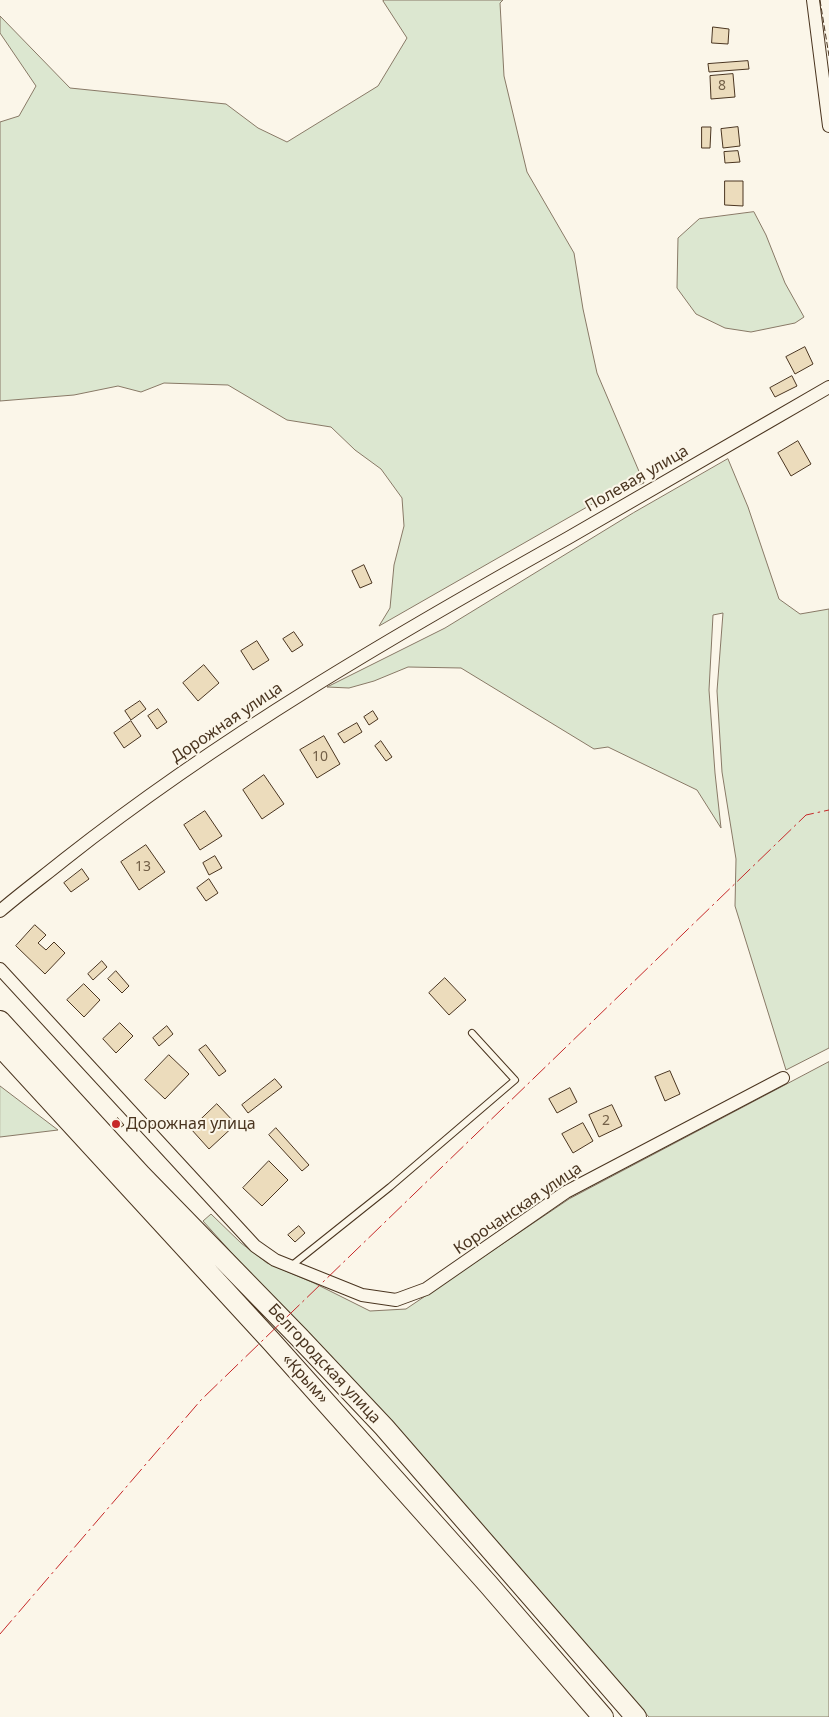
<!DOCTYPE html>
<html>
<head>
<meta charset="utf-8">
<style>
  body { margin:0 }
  canvas { display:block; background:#fbf6e9 }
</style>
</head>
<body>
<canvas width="829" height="1717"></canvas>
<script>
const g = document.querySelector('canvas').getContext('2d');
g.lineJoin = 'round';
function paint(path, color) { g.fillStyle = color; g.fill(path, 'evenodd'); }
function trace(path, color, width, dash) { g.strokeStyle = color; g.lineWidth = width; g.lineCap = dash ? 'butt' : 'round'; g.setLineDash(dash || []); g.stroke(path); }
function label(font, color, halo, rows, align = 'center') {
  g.font = font + ' "Noto Sans",sans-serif'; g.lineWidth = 4; g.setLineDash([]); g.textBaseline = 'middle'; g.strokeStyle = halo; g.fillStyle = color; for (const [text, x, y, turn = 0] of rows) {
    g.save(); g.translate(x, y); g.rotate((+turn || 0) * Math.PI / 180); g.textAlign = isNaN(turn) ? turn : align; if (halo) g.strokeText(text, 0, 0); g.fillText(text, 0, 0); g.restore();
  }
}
const green = new Path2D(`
  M385,0H503L500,3L504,76L527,172L574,253L583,309L597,373L644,483L601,499L379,626L390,608L394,565L404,526L402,498L381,469L355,450L331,427L287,420L228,385L164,383L141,392L118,386L74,395L0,401V122L19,116L36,86L0,33V16L70,88L226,104L258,128L287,142L378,86L407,38L383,1Z
  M754,212L766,235L785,283L804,317L795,323L751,332L725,328L696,314L677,288L678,238L699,219Z
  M728,459L748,507L779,599L800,614L829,609V1048L786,1070L735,906L736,859L722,772L717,691L723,613L713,615L709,690L715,773L721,828L697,790L608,747L594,749L461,668L408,667L374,681L349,688L327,687L445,628L633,513Z
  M829,1062V1717H649L203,1221L211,1214L241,1243L267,1263L314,1283L370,1311L406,1309L569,1199Z
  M0,1086L58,1130L0,1137Z`);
const building = new Path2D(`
  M713,27L729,29L728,44L712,43Z
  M748,61L749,69L709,72L708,64Z
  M733,74L735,97L711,99L710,76Z
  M702,127H711L710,148H702Z
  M738,127L740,146L723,148L721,129Z
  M738,151L740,162L725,163L724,152Z
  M725,181H743V206L725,205Z
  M805,347L813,364L795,374L786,357Z
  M792,376L797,386L775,397L770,388Z
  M798,441L811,464L791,476L778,453Z
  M364,565L372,583L360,588L352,571Z
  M294,632L303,645L292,652L283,639Z
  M257,641L269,660L253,670L241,651Z
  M204,665L219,683L198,701L183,683Z
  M140,701L146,709L131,720L125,711Z
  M158,709L167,722L157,729L148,716Z
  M373,711L378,719L369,725L364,717Z
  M131,721L141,736L124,748L114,733Z
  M357,723L362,732L344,743L338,734Z
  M324,736L340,764L317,778L300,750Z
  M381,741L392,757L386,761L375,746Z
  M264,775L284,804L262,819L243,790Z
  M205,811L222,836L200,850L184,825Z
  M146,845L165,872L139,890L121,862Z
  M215,856L222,868L209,875L203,863Z
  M82,869L89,879L71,892L64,883Z
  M209,879L218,893L206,901L197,888Z
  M35,925L46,935L38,943L46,950L54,942L65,953L45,974L16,946Z
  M102,961L107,967L93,980L88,974Z
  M116,971L129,986L122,993L108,979Z
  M445,978L466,1000L449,1015L429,993Z
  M84,984L100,1000L84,1017L67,1000Z
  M120,1023L133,1036L116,1053L103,1039Z
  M167,1026L173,1034L159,1046L153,1038Z
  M206,1045L226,1071L219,1076L199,1050Z
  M169,1055L189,1074L165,1099L145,1080Z
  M670,1071L680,1094L665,1101L655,1077Z
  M275,1079L282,1087L248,1113L242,1105Z
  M570,1088L577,1102L557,1113L549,1099Z
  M217,1104L236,1124L209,1149L191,1129Z
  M612,1105L622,1126L599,1137L589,1115Z
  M118,1118L124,1125L121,1127L115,1120Z
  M583,1123L593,1141L573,1153L562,1134Z
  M276,1128L309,1165L302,1171L269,1135Z
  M269,1161L288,1180L262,1206L243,1188Z
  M299,1226L305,1233L295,1242L288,1235Z`);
const service = new Path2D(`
  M291,1266L390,1187L515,1080L472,1033`);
const minor = new Path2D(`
  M813,0L829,126
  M0,911C21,893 44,876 65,859C222,735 395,635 568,538C656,488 742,437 829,387
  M0,969L255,1246L275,1260L362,1295L396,1300L426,1289L566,1192L783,1078`);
const primary = new Path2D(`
  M0,1021L141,1175L299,1337L384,1427L636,1717
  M0,1046L271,1341L488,1584L603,1717`);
const fence = new Path2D(`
  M820,0L829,56`);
const power = new Path2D(`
  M0,1634L201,1400L806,815L829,810`);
const markers = [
  [116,1124,5,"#c62828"]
];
const numberNames = [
  ["8",722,86],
  ["10",320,757],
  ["13",143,867],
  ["2",606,1121]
];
const streetNames = [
  ["Полевая улица",637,479,-30],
  ["Дорожная улица",227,723,-34],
  ["Корочанская улица",518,1209,-34],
  ["Белгородская улица",324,1364,47],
  ["«Крым»",305,1379,48]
];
const poiNames = [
  ["Дорожная улица",126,1124]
];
paint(green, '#dce7d0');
trace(green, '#887966', 1);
paint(building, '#ecdcbc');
trace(building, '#4a3520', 1);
trace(service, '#4a3520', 8);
trace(minor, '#4a3520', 14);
trace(primary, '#4a3520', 22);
trace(service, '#fbf6e9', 6);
trace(minor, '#fbf6e9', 12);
trace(primary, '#fbf6e9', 20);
trace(fence, '#4a3520', 1, [6, 2.5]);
trace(power, '#c62828', 1, [18, 4, 2.5, 4]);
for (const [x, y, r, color] of markers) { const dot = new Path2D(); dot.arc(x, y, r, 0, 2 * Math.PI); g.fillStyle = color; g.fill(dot); trace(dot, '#fbf6e9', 2); }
label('14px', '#725f47', null, numberNames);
label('16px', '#4a3520', '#fbf6e9', streetNames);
label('16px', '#4a3520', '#fbf6e9', poiNames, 'left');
</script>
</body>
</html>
